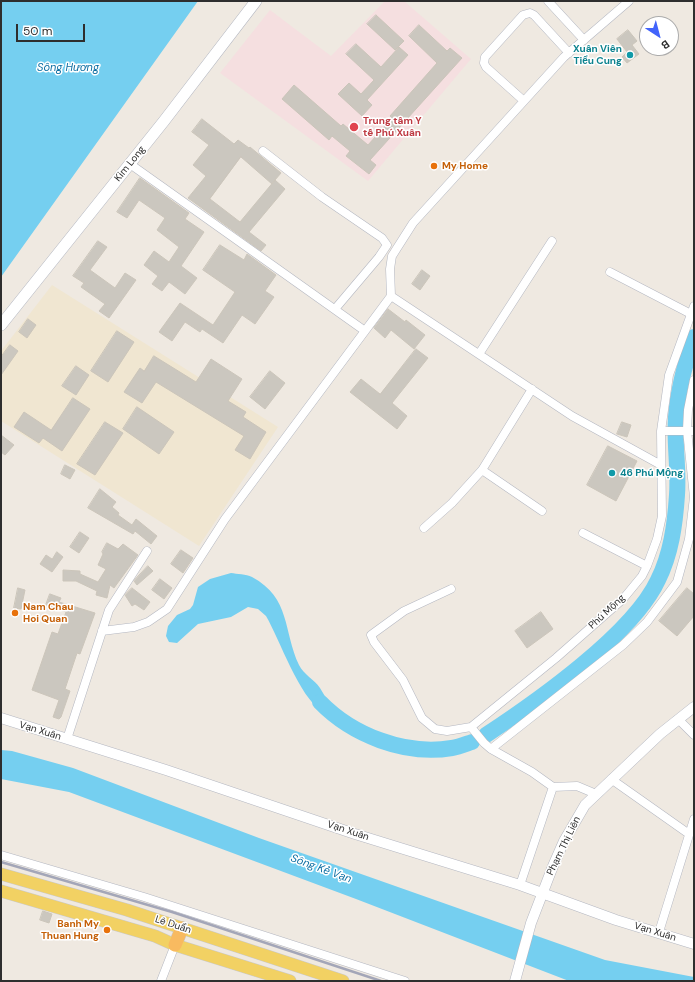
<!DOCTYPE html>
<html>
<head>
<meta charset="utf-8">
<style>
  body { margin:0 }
  #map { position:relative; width:695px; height:982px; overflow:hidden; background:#efe9e1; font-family:"DM Sans",sans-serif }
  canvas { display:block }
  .frame { position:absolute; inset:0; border:2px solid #2e2e2e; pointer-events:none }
  .north { position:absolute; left:639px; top:16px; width:40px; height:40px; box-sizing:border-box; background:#fff; border:1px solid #ababab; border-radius:50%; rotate:144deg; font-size:11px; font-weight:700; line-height:16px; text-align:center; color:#2e2e2e }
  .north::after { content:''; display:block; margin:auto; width:14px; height:18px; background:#4264fb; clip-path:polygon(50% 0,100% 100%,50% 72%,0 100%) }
  .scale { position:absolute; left:16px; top:24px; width:69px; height:18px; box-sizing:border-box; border:2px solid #2e2e2e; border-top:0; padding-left:5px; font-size:12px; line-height:14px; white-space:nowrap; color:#2e2e2e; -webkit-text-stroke:3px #fff; paint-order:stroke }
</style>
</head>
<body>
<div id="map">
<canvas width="695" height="982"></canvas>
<div class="frame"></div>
<div class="north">B</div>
<div class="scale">50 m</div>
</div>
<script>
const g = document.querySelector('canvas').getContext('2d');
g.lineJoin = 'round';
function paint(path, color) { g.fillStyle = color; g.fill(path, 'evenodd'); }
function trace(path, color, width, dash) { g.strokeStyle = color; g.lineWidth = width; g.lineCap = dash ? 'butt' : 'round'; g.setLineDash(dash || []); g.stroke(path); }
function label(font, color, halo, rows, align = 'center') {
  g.font = font + ' "DM Sans",sans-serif'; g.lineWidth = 3; g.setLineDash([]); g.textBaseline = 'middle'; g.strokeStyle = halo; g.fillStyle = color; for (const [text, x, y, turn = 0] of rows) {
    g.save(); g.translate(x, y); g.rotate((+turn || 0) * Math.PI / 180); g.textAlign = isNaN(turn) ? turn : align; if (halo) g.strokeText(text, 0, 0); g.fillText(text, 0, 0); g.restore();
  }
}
const education = new Path2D(`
  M52,285L278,427L199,546L1,421V351Z`);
const medical = new Path2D(`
  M385,1H404L471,59L368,181L220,73L270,10L331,56Z`);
const water = new Path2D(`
  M1,1H198L1,277Z
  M231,573C237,574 246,574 252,577C291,598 283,631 299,665C304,675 314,679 320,688C326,697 330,708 336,717C332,715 326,714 322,711C299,697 280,640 266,616L258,609L248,607L231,617L198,624L177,643L169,642L166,636L168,626L177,615L190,609L193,605L198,587L210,579Z
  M1,750L12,751L73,768L259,838L605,960L694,977V981H569L356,899L69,792L1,779Z`);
const river = new Path2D(`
  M320,702C352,735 405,756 452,748C459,747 466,744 472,742
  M486,735C536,702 633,634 658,580C671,554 675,525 677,495C679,469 674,443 676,417C678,390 685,363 694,337`);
const building = new Path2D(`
  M376,15L404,41L395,50L367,24Z
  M419,25L447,51L450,48L462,58L370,160L376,165L369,174L346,156L350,151L332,136L329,140L282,99L294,85L341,126L343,124L368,145L392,118L390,116L437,63L409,36Z
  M628,30L637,41L632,45L639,54L627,63L622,57L627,52L617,39Z
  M356,44L381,67L399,47L408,55L367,100L372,105L362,116L338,94L349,83L361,94L374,80L346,54Z
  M202,119L234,144L238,140L249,148L250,147L281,173L275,180L285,189L249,232L266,245L261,251L188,198L206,176L193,165L209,145L192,132ZM241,157L272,184L275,180L240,222L210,199Z
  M140,178L189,213L185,219L204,232L181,266L197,278L185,294L169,282L162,291L152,284L158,276L144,265L154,251L169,262L179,247L157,230L165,218L139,200L127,218L117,212Z
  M98,241L107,247L90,270L115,288L125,273L136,280L109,318L99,311L105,304L81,287L84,283L73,276Z
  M220,245L244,260L247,254L276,275L265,291L274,297L255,324L242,315L223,343L202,329L200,332L185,322L172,341L159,332L180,303L213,325L235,292L203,270Z
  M422,270L430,276L420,290L412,284Z
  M388,309L405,322L406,320L425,335L414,349L391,330L385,338L374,328Z
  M28,319L36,325L27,338L19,332Z
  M117,331L134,342L108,382L91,371Z
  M10,345L18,351L1,375V357Z
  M416,349L428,358L392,403L407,416L397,429L350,392L361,379L380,394Z
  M154,356L196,382L211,359L242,379L228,401L246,412L243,417L266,432L250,459L235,450L244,436L156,382L142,403L124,392L140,368L144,371Z
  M76,366L89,375L76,395L62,386Z
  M270,371L285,383L265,409L250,397Z
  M73,398L90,409L62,451L43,438L39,443L14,427L24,412L51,430Z
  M137,407L174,432L159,454L123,429Z
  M105,422L123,433L95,475L77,464Z
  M622,422L631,425L627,437L617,434Z
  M1,435L14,445L5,455L1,452Z
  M608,446L637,461L616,501L587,485Z
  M65,465L75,470L70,479L61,474Z
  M100,489L116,502L112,507L119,513L118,515L132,525L136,519L157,536L151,544L135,531L133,534L88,508Z
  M80,532L89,538L79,553L70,547Z
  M107,543L118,549L123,544L138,555L114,588L110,585L107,598L96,595L97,591L76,581H63V570L80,571V574L98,582L106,569L98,565L103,554L102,552Z
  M181,550L193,558L183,573L171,564Z
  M57,552L63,557L52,572L40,564L46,555L52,559Z
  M148,566L153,571L137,585L134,581Z
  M160,579L172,588L164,599L152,590Z
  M18,588L25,590L21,609L14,608Z
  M132,588L150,602L144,610L135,604L132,606L125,595Z
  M687,588L694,594V616L677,636L659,621Z
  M50,594L61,598L59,602L95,613L80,654L77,653L65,689L70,691L61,717L59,719L53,717L59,700L32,690L52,632L58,634L66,612L46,605Z
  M541,612L553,629L527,648L515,631Z
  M43,911L52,914L49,923L40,920Z`);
const minor = new Path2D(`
  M548,1L584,40
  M524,101L486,67L484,63L485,57L523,15L530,13L534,15L569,53
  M263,151L322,197L382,238L387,245L379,257L335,309
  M130,164L365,331
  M610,272L691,314
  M391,296L390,269L392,256L413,223L564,57L629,1
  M479,354L552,241
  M661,431H694
  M482,470L542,511
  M424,528L452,503L482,470L532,389
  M583,533L647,566
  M451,589L404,611L371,635L374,642L403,680L422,718L435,729L447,731L471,727L556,658L623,599L642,576L647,566L657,539L662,516L661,431L669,375L694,306
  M102,631L134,627L148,622L167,609L225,519L391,296L572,416L661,465
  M678,719L694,735
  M471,727L484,743L491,749L532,772L553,787L520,885
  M67,739L109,610L147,551
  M491,749L623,645L647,622L677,582L689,539L694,497L687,430L688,410L694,380
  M611,779L689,834
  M553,787L577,786L596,794
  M1,855L144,897L405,981
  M659,932L694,819
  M161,981L175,945`);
const tertiary = new Path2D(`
  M1,718L166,770L355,834L520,885L616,920L694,944
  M515,981L531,923L553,866L564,841L585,805L660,734L694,707`);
const secondary = new Path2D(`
  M1,325L164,121L256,1`);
const primary = new Path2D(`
  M1,874L127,910L343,981
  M1,891L155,936L175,945L290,981`);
const trunk = new Path2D(`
  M175,945L182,928`);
const rail = new Path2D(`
  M1,862L172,912L381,981`);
const markers = [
  [630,55,4,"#0f9aa8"],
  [354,127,5,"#e0444e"],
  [434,166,4,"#e8710a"],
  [612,473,4,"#0f9aa8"],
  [15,613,4,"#e8710a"],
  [107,930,4,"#e8710a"]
];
const cultureNames = [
  ["Xuân Viên",622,49],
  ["Tiểu Cung",622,61],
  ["46 Phú Mộng",620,473,"left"]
];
const healthNames = [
  ["Trung tâm Y",363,121],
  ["tế Phú Xuân",363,133]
];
const streetNames = [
  ["Kim Long",130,164,-51],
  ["Phú Mộng",607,612,-43],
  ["Vạn Xuân",40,731,17],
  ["Vạn Xuân",348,831,18],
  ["Phạm Thị Liên",564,846,-64],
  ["Lê Duẩn",173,925,18],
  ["Vạn Xuân",655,932,17]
];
const foodNames = [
  ["My Home",442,166],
  ["Nam Chau",23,607],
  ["Hoi Quan",23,619],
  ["Banh My",99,924,"right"],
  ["Thuan Hung",99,936,"right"]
];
const waterNames = [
  ["Sông Hương",68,68],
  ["Sông Kẻ Vạn",321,869,20]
];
paint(education, '#f0e6d1');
paint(medical, '#f5dfe0');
paint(water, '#75cff0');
trace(river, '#75cff0', 16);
paint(building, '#cbc7bf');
trace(building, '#cbc5ba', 1);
trace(minor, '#b4b7c1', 9);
trace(tertiary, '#b4b7c1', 11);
trace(secondary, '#b4b7c1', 12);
trace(primary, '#c9c9c9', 13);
trace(trunk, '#c9c9c9', 14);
trace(minor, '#fff', 8);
trace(tertiary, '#fff', 10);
trace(secondary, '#fff', 11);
trace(primary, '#f2d163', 12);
trace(trunk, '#f8ba60', 13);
trace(rail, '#a3a6b8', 2.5);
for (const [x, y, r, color] of markers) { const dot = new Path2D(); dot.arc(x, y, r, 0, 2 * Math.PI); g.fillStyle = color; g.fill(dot); trace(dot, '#fff', 1.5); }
label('bold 10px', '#0d838f', '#fff', cultureNames, 'right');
label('bold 10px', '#be3a42', '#fff', healthNames, 'left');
label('10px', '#2e2e2e', '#fff', streetNames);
label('bold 10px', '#c56008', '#fff', foodNames, 'left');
label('italic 11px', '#0d6fa3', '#fff', waterNames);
</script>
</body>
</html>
